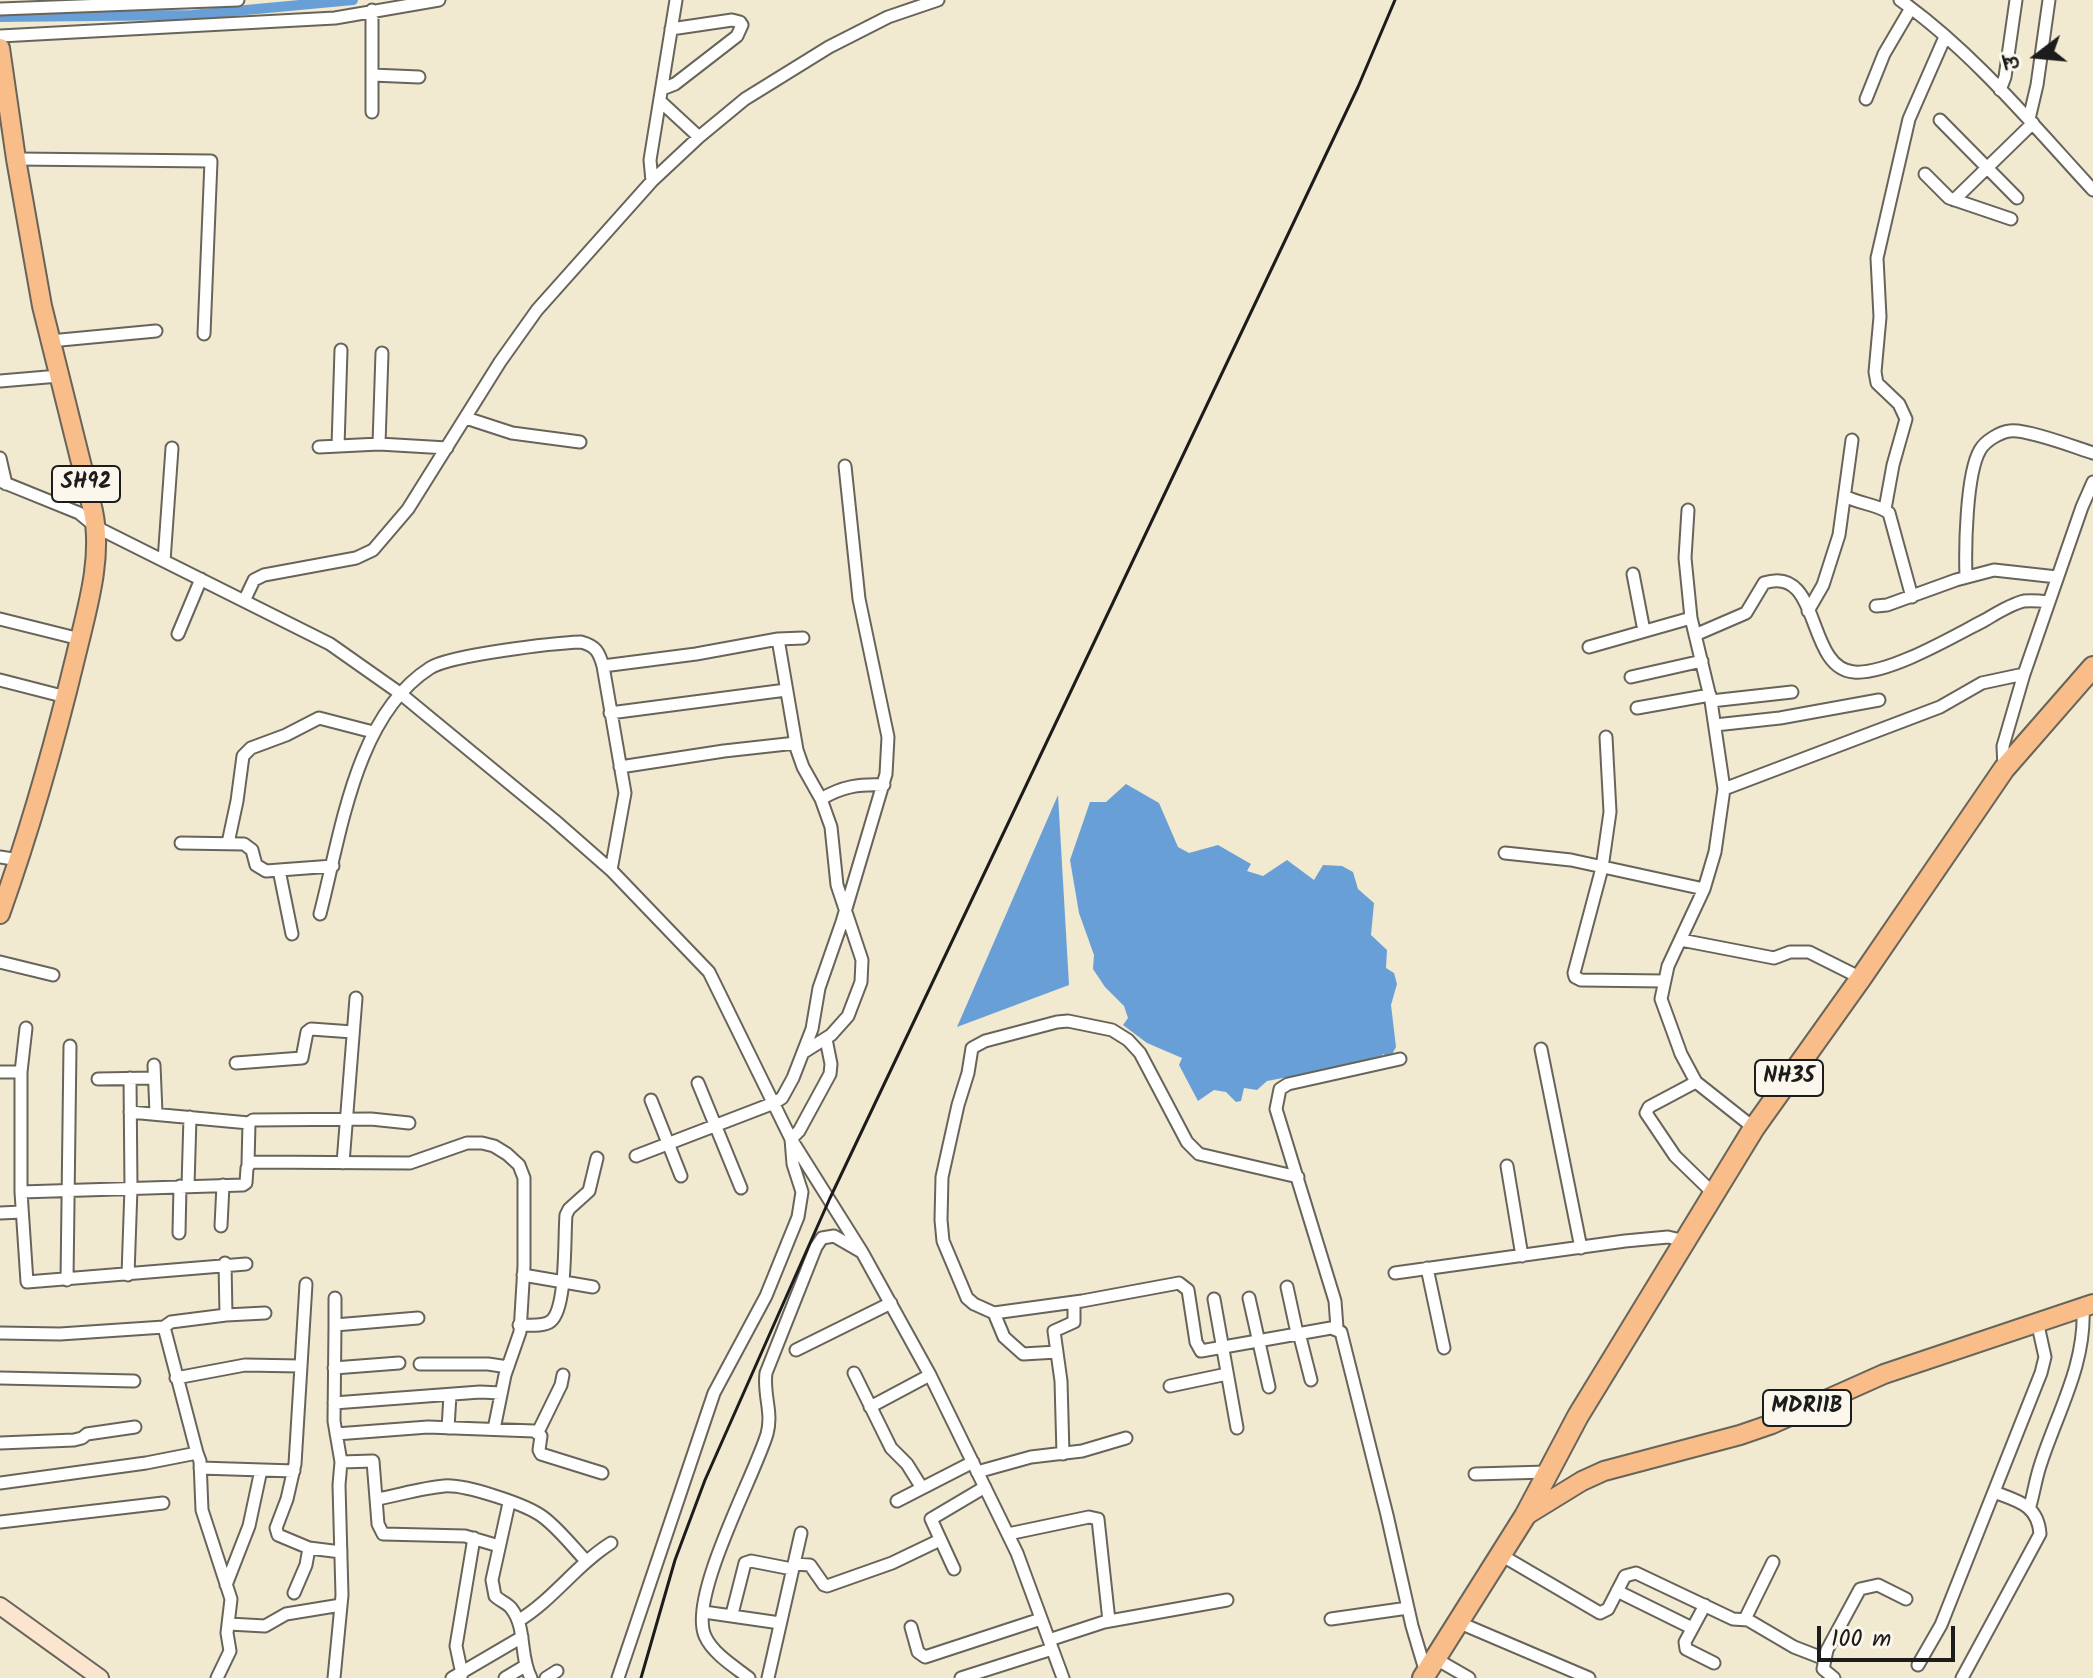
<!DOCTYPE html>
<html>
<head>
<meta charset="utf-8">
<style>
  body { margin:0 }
  #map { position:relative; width:2093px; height:1678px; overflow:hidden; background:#f1e9d0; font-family:Kalam,"Playpen Sans Deva",sans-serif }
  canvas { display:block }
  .north { position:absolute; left:1997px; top:16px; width:80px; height:80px; -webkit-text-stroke:6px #fbf7ec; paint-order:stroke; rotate:254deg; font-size:22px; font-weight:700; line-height:32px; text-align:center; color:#1c1c1c }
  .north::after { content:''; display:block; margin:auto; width:28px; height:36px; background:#1c1c1c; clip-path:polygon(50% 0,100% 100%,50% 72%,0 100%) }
  .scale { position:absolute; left:1817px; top:1626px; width:138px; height:36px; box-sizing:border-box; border:4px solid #1c1c1c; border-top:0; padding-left:10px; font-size:24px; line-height:28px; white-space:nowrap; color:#1c1c1c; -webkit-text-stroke:6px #fbf7ec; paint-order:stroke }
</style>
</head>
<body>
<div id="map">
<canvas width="2093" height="1678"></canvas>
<div class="north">उ</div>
<div class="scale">100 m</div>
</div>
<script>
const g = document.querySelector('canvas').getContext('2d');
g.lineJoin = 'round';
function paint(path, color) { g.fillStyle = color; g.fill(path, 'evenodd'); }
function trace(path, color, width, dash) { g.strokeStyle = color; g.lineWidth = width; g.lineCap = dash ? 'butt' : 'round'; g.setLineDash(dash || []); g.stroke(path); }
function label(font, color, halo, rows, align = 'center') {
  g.font = font + ' Kalam,sans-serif'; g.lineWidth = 6; g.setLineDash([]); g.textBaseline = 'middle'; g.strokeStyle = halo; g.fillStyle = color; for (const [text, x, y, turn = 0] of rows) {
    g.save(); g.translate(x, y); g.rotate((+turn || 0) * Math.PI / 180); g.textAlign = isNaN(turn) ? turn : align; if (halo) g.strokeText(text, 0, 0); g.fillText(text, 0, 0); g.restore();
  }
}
const water = new Path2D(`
  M1126,784L1159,803L1178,847L1189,853L1218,845L1251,864L1247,871L1263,876L1287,860L1314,880L1323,865L1342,866L1353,872L1358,889L1374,903L1371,935L1387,950L1386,968L1394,973L1397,984L1391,1005L1396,1047L1390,1058L1383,1054L1381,1057L1367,1062L1267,1081L1257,1090L1244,1088L1241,1101L1236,1102L1226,1092L1214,1090L1198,1101L1179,1065L1182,1058L1147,1043L1123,1025L1128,1018L1124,1006L1105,987L1093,969L1094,955L1079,913L1070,860L1090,802H1106Z
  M1058,795L1069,985L957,1027Z`);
const canal = new Path2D(`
  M0,17L192,15L353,0`);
const street = new Path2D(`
  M1900,0C1973,52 2033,125 2093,190
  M0,9L238,0
  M0,36L335,18L439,0
  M372,75L419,77
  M662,89L675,84L737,36L742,25L740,22L732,20L671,29
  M2000,90L2005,77L2016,0
  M1866,99L1884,54L1911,8
  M660,101L699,137
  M372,112V10
  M2029,119L2037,85L2049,0
  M1940,120L2017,198
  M16,159L211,161L204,334
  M1925,174L1949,198L2011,219
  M652,181L650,160L676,0
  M1954,200L2033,123
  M50,341L156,331
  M0,381L59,376
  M466,418L512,433L580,442
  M379,444L382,353
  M338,446L341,350
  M319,447L379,444L447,448
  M0,458L6,484
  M0,481L79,513L96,527L330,644L401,694L554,820L611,870L709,972L791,1139L862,1252L930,1375L1017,1553L1063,1678
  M1845,496C1859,504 1877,504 1889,513L1912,597
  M1885,509L1893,465L1906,419L1899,404L1877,383L1875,372L1880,317L1877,258L1909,119L1945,37
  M1688,510L1685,558L1691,618L1711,701L1724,789L1715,852L1704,889L1668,966L1661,999L1681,1054L1696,1082L1754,1128
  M164,561L172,448
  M1633,574L1644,631
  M1966,577C1965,549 1966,474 1980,450C1985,441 2000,432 2010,431C2027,429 2074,447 2093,453
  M244,601L254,580L264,575L356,558L373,550L408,509L500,362L537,310L652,181L699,137L745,99L829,47L888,17L938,0
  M1876,606L1887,605L1956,580L1994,570L2057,577
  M1808,611L1823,585L1839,535L1852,440
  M0,619L80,639
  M178,634L201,579
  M1695,635L1746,613L1764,583C1822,564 1805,668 1854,672C1888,675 1954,636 1985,620C1997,613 2011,604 2024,601C2032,600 2041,601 2049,602
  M778,639L797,750L803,767L821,799L831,827L837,885L862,960L861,982L848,1016L831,1035L804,1052
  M1589,647L1691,618
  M603,666L696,654L778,639L803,638
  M1631,677L1702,661
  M0,680L66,697
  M1711,701L1792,692
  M1637,708L1710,695
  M610,713L786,690
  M1715,725L1780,718L1879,700
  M1606,737L1610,812L1602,868L1574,973L1575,977L1581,980L1664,981
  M620,767L724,751L796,743
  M2004,768L2003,746L2024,674L2082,507L2093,482
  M1724,789L1940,707L1982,683L2024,674
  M821,799C843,786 859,784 884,785
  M181,843L244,844L252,850L256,865L266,871L333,866
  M228,843L237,801L243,756L251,748L286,735L319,718L373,732
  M1505,853L1571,860L1704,889
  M0,857L19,860
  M279,870L292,934
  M320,914C341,834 355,716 430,668C450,655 554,643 581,642C596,646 599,652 603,666L625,793L611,870
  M1681,940L1774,958L1790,952H1809L1861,978
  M0,962L53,975
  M1541,1049L1581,1248
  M236,1063L302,1058L307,1032L311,1029L353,1032
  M154,1065L156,1113
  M0,1072H21V1192L27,1282L246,1264
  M21,1072L26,1028
  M98,1079L154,1078
  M1696,1082L1649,1107L1646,1113L1675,1156L1713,1193
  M698,1083L741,1188
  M651,1100L681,1176
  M130,1112L249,1123
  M636,1156L774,1103L782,1098L793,1078L812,1029L819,988L842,922L886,774L888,737L859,599L845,466
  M343,1163L356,998
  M248,1164L249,1123L253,1120L371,1119L409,1123
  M1507,1166L1522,1256
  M1298,1177L1199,1154L1187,1142L1140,1053L1128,1040L1112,1030L1068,1021L1057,1022L985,1041L972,1048L968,1073L958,1105L942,1177L941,1220L943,1241L967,1298L974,1304L994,1313L1082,1301L1179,1283L1188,1290L1196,1342L1201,1351L1331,1328L1341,1332L1387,1515L1412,1626L1426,1673
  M188,1186L190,1117
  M21,1192L243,1185L246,1183L247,1168L251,1162L410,1163L467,1143H482L494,1146L507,1154L519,1165L524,1178V1266L520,1332L505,1375L494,1429
  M0,1213L22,1212
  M221,1226L223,1185
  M179,1233L180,1186
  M1427,1268L1444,1348
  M1395,1273L1625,1241L1668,1237L1685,1241
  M128,1275L131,1188L130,1078
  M523,1275L593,1287
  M67,1280L70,1046
  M306,1284L295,1464L287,1499L276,1528L278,1535L309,1548L341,1552
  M1287,1287L1297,1333
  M335,1298V1325
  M1249,1298L1269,1387
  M1214,1299L1237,1428
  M994,1313L1004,1337L1023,1354L1057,1352
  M226,1315L265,1313
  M519,1325C528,1325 544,1327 551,1321C567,1308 564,1238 566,1215L569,1209L589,1191L597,1158
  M1337,1328L1335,1301L1276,1109L1280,1089L1288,1084L1400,1059
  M0,1333L60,1334L164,1327
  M1299,1333L1311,1380
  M796,1350L891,1303
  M420,1364H488L508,1367
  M334,1368L399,1363
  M854,1373L891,1448L907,1464L922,1488
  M0,1378L134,1381
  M176,1378L245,1365L300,1366
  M1170,1386L1227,1374
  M334,1403L480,1392L501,1393
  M870,1407L930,1375
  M448,1428L450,1395
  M538,1432L561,1385L563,1375
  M336,1434L428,1427L534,1431L541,1436L539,1450L541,1454L602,1473
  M0,1443L74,1440L82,1438L87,1434L135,1427
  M197,1453L200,1461L202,1510L231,1599L227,1633L230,1651L217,1678
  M1063,1454L1061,1381L1054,1331L1074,1322V1302
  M341,1462L373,1461L378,1524L383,1534L465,1536L499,1546
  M200,1468L294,1471
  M977,1472L1031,1457L1082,1451L1126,1438
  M1475,1474L1547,1472
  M0,1483L146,1463L197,1453L164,1327L171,1322L226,1315L225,1263
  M377,1499C399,1495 422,1488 444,1486C464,1484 526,1504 543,1517C559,1529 572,1546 586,1561
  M897,1501L973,1462
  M509,1503L492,1580L495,1596C500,1601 507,1603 511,1608C527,1628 519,1656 531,1678
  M2030,1506C2034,1492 2036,1477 2041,1463C2058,1411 2086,1364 2083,1307
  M0,1522L163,1503
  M1008,1534L1089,1517L1098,1519L1109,1621
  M1501,1555L1600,1613L1608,1609L1625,1576L1636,1573L1733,1619L1748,1620L1794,1647L1825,1659
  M794,1564L810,1565L824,1585L827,1586L892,1563L940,1540
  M954,1569L931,1519L985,1487
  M226,1585L249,1526L261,1470
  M1617,1591L1692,1628
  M294,1593L306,1565L309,1548
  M1705,1605L1685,1642L1686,1649L1714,1663
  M704,1612L780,1623
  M732,1614L745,1563L751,1561L792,1569
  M1331,1619L1408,1608
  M1745,1619L1773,1562
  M518,1621C554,1599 576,1565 611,1543
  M1460,1623L1589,1678
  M229,1624L265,1626L286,1614L341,1605
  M911,1627L918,1652L925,1657L1041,1619
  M1049,1640L1104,1622L1227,1600
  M1436,1659L1469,1678
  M1918,1665L1941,1625L2041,1373L2045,1357L2037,1321
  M462,1674L456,1646L474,1538
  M334,1678L342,1595L339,1485L341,1462L334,1421L335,1325L418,1318
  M452,1678L522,1637
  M505,1678L525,1666
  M546,1678L557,1671
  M618,1678L714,1393L766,1296L798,1217L802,1192L793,1164L791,1139L799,1131L830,1074L831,1064L826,1039
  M749,1678C735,1667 713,1654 705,1636C688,1597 754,1477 767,1434C773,1412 763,1395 766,1373L816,1247L822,1238L834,1236L860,1251
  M768,1678L801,1533
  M961,1678L1052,1649
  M1834,1678L1823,1669L1827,1650L1860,1589L1878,1585L1906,1599
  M1962,1678L2040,1534C2038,1505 2018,1501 1994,1492`);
const secondary = new Path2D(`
  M0,1606L100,1678`);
const primary = new Path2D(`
  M0,48L16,159L42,306L93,511C103,558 87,609 76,655C55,742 30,830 0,914
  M1525,1516L1582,1481L1604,1471L1740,1435L1772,1424L1884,1374L2093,1304`);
const highway = new Path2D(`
  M1423,1678L1525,1516L1578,1416L1754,1128L1861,978L2004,769L2093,667`);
const rail = new Path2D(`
  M641,1678L675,1560L705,1480L830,1198L1358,87L1395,0`);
const shields = [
  [86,484,68],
  [1789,1078,68],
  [1807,1408,88]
];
const shieldNames = [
  ["SH92",86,484],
  ["NH35",1789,1078],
  ["MDR11B",1807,1408]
];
paint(water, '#699fd7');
trace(canal, '#699fd7', 10);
trace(street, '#67645b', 15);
trace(secondary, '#67645b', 20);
trace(primary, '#67645b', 22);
trace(highway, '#67645b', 24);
trace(street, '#fff', 11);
trace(secondary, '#fce5cf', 16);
trace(primary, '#f8bd88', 18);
trace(highway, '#f8bd88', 20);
trace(rail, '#1c1c1c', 3);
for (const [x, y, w] of shields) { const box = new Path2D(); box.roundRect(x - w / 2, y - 18, w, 36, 6); g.fillStyle = '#fbf7ec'; g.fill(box); trace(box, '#1c1c1c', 2); }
label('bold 22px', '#1c1c1c', null, shieldNames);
</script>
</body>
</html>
